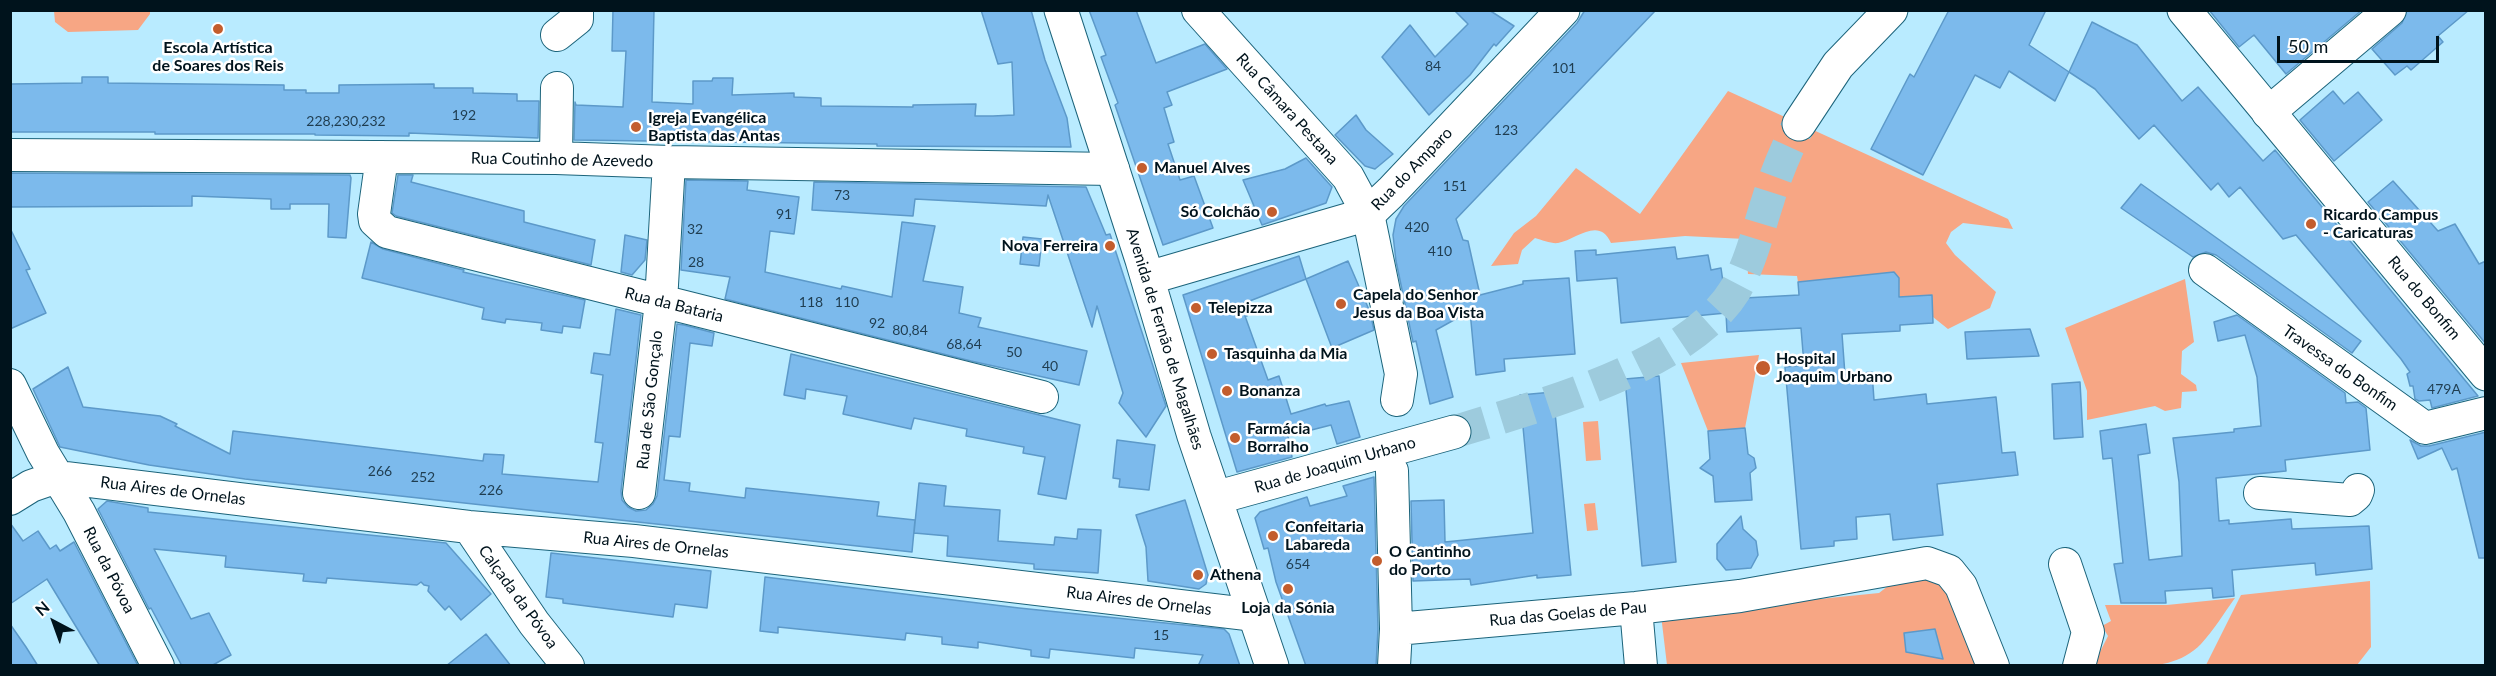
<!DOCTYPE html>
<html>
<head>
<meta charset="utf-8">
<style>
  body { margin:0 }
  #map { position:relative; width:2496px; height:676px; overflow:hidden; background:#b9ebff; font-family:Lato,sans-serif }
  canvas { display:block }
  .frame { position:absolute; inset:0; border:12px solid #00131c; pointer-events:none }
  .north { position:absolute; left:24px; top:592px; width:60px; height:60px; -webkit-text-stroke:4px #fff; paint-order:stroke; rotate:319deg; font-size:16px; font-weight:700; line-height:24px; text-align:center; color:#00131c }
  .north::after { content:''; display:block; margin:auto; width:21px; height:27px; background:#00131c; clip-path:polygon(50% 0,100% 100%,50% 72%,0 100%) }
  .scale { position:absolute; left:2277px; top:36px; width:162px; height:27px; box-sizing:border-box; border:3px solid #00131c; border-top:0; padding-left:8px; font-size:18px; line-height:21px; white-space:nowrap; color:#00131c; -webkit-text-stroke:4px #fff; paint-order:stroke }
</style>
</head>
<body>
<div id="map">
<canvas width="2496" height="676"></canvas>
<div class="frame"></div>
<div class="north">N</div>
<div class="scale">50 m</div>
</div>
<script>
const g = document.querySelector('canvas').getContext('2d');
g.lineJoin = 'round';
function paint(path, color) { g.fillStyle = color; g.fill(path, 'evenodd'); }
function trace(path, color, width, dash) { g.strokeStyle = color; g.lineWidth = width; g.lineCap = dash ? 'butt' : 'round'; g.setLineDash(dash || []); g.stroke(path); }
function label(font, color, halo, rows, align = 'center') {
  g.font = font + ' Lato,sans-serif'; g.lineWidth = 5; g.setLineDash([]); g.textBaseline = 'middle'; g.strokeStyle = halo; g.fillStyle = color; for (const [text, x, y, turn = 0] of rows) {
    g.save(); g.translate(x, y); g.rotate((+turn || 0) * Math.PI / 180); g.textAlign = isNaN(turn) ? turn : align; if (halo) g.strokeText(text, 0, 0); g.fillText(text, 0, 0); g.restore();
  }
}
const green = new Path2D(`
  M150,11V14L138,30L68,32L55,22L54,11Z
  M1728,91L2008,219L2013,229L1963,223L1951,232L1946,243L1955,255L1996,292L1990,308L1948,329L1933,317L1932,296L1900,321L1899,278L1894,272L1798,282L1797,276L1748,274L1745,239L1685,236L1611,243C1599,216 1576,240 1558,243C1552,244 1542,240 1535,238L1522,250L1518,264L1491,266L1514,233L1536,216L1576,168L1640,214Z
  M2185,279L2194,342L2182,351L2181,374L2196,385L2197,391L2182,392L2181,408L2165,411L2155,406L2087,420V391L2065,328Z
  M1759,355L1745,428L1708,431L1681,363Z
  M1598,421L1601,460L1586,461L1583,422Z
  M1595,503L1598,530L1587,531L1584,504Z
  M1939,575L1984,663L1970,666L1667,665L1661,615L1879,593L1901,576Z
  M2370,581L2371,647L2357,665H2206L2241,595Z
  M2235,598C2224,613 2214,630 2201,644C2173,673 2130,666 2093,666L2108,636L2102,626L2111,621L2105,605H2167Z`);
const building = new Path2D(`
  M613,10H654L652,102L693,104V81H712L713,78H733L732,95L794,93V97L821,98V106L913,107V105L976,104L975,116H993L1014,115L1012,62L998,64L981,10H1031L1045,60L1067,118L1071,147L877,146V144L574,140L575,102L576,105L623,107L626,51H612Z
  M1089,10H1136L1156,63L1205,44L1227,69L1167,92L1172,105L1164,108L1174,142L1168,144L1180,180L1194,176L1213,228L1163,245L1115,105L1118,103L1101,57L1106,55Z
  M1454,10H1489L1514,26L1496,46L1494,44L1470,75L1429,115L1382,57L1410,25L1435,57L1468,24Z
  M1585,10H1656L1456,219L1463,240L1468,241L1480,295L1523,284V281L1569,278L1575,354L1504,359L1505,371L1476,375L1470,311L1436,330L1453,397L1430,404L1416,341L1413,342L1396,261L1393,235L1396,219L1404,206L1577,23Z
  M1949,10H2046L2029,45L2069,72L2055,101L2009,71L2000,88L1975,75L1923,175L1871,149L1910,74L1914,77Z
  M2209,10H2362L2286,74L2254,35L2239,47Z
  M2407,10H2469L2438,36L2443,42L2411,70L2407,66L2395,75L2372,49L2402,23Z
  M2092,22L2137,45L2182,101L2198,87L2263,161L2275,150L2478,396L2432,408L2430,400L2419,401L2415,399L2413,386H2410L2407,374L2410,372L2401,359L2296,235L2283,239L2240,187L2229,197L2218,183L2211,190L2154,125L2139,139L2095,89L2069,72Z
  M82,77H108V83L284,85V90H306V93H339V85L434,84V88H473V93L517,94V101H539L538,138L409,133V136L315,135V134H155V132H10V84L82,83Z
  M2333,91L2344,104L2358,92L2382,120L2334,161L2300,120Z
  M1356,115L1366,130L1393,154L1375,169L1365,166L1335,135Z
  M1306,158L1332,187L1326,203L1262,225L1243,180L1285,169Z
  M10,173L350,175L351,178L346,238L328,237L329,204H290V209H271V199L192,196V206L10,207Z
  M398,175H413L411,182L524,211V222L595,240L591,265L396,216L392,213Z
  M686,180L748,181L747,190L799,197L794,234L770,231L765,272L841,289L842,286L892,297L902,222L935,226L923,281L963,287L959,313L981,318L978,327L1087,351L1079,385L971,361L725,299L730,277L681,270Z
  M2393,181L2438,231L2455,224L2479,264L2486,261V344L2368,202Z
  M814,182L1086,187L1106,235L1110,234L1166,406L1146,437L1119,403L1123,393L1097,306L1092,327L1048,195L1046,206L915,199L913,216L812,210Z
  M2141,184L2361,341L2352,353L2216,255L2206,252L2193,257L2121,208Z
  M10,228L30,269L26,270L46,313L10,329Z
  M625,235L647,240L645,260L632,275L621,272Z
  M1023,237L1042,239L1039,266L1020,264Z
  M371,242L383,249L464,270L463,272L585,300L580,328L563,326L562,333L541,330L542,323L506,319L505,323L482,319L484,308L362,278Z
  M1675,247L1677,259L1708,255L1711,270L1721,268L1726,303V299L1799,295L1798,282L1894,272L1899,278V297L1932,295L1933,323L1900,325V331L1842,334L1845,375L1872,372L1874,400L1926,394L1927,404L1996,397L2002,453L2015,452L2018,475L1937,484L1943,535L1893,540L1890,514L1856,517L1857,539L1834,541V546L1801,549L1785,367L1804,365L1801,328L1727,332L1726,313L1621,323L1617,278L1577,281L1575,251L1596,250V255Z
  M1299,256L1306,279L1242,304L1247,316H1245L1268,380L1279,376L1291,414L1325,404L1326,406L1349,401L1360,437L1337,444L1331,425L1288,436L1292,457L1237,472L1183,295Z
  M1348,261L1370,312L1374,330L1332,348L1306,279Z
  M616,309L641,315L621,491L622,500L628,507L636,511L646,510L653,504L657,496L677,324L684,325L714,333L712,346L690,343L680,437L669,436L664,480L690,483L689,491L745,498L746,488L879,502L877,516L915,520L912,552L245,479L149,465L60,447L33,389L68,367L83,407L160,416L177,424L175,426L230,454L233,431L483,461L484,454L504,455L502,474L598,482L603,443L595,442L603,375L591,373L594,353L610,355Z
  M2237,315L2345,393L2346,403L2358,402L2366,408L2370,450L2285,460L2286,471L2216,478L2219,521L2229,520V524L2291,519L2292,529L2369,526L2372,569L2316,575L2315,563L2232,570L2234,596L2213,598L2212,588L2165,591L2166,603H2121L2114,564L2123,563L2112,458L2103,459L2100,431L2146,424L2150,453L2138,455L2149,560L2182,556L2179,482L2173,438L2234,432V429L2261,426L2257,377L2245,335L2218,341L2214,322Z
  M2030,329L2039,356L1967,359L1965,332Z
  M791,354L1080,425L1066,499L1038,494L1045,457L1023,453L1024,447L966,436L967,429L914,418L911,429L843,414L847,396L806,389L805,399L784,395Z
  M1659,376L1676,562L1642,566L1625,379Z
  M2080,382L2083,437L2054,439L2052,384Z
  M1553,392L1571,575L1537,578V575L1471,585L1470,579L1413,581L1411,501L1444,500L1445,542L1533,533L1520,395Z
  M1745,428L1748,454L1754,458L1756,468L1750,473L1752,500L1715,502L1713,476L1700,468L1710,459L1708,431Z
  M2486,432V558H2479L2457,468L2452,470L2442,448L2418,459L2410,440L2421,446H2429Z
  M1117,440L1155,445L1149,490L1119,487L1120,479L1113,478Z
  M1374,477L1378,629L1376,666H1306L1276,582L1268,548L1264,549L1255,518L1260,512L1307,497L1310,506L1347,496L1343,486Z
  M919,483L946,486L944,506L1000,510L998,541L1054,545L1055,537L1077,539L1078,529L1101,530L1098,573L1034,569V564L947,556L948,536L914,533Z
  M1185,500L1208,575L1206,584L1199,589L1148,581L1146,547L1136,515Z
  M107,501L148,508V512L446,543L491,594L461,620L449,606L445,610L428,591L429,586L424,585L421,582L417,585L327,578L326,583L303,581L304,574L225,567L226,556L154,549L191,619L209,613L231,655L211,666H182L151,608L149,609L98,509Z
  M1741,516L1743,529L1756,541L1758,555L1751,568L1726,570L1717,559V544Z
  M10,523L23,541L38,531L50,549L56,545L60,551L74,542L138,666H100L47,579L10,604Z
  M551,553L711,571L707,608L675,604L673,617L563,603V599L546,597Z
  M765,577L1019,608L1224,629L1229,634L1240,666H1198L1203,655L1135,648L1134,658L1050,649L1049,658L1031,656V650L978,642V648L942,644V637L906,633L905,640L778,627V633L760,631Z
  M10,624L26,647L38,666H10Z
  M1935,629L1943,659L1906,652L1904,633Z
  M486,634L511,666H446Z`);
const majorTunnel = new Path2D(`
  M1454,432C1537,406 1687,368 1735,290C1751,262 1758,230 1768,200C1776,173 1787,148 1799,124`);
const minor = new Path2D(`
  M1198,10L1348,177L1368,214L1401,374L1397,400
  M557,35L577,19V10
  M2268,113L2390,10
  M10,155L556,158L669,162L1113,169
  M382,157L374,214L375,221L387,232L1042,397
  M556,158L557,88
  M2205,270L2425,428L2486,413
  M10,385L43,453L79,512L158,666
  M1392,471L1396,629L1394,666
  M639,493L661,302L669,162
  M2260,493L2350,500L2356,495L2358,490
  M10,499L31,486L57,477L469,527L634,541L1255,615
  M469,527L534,623L568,666
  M2065,564L2088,632L2079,666
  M1636,608L1641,666
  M1396,629L1636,608L1740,596L1927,563L1949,571L1961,586L1993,666`);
const major = new Path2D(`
  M1061,10L1142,260L1194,436L1272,666
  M2184,10L2486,374
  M1799,124L1838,65L1891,10
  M1148,278L1368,214L1391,192L1563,10
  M1215,498L1454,432`);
const markers = [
  [218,29,6,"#c35d2d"],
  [636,127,6,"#c35d2d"],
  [1142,168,6,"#c35d2d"],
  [1272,212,6,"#c35d2d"],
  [2311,224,6,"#c35d2d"],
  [1110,246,6,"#c35d2d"],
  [1341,304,6,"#c35d2d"],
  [1196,308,6,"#c35d2d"],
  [1212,354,6,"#c35d2d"],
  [1763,368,8,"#c35d2d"],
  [1227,391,6,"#c35d2d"],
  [1235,438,6,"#c35d2d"],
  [1273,536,6,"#c35d2d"],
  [1377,561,6,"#c35d2d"],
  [1198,575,6,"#c35d2d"],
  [1288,589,6,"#c35d2d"]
];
const numberNames = [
  ["84",1433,66],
  ["101",1564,68],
  ["192",464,115],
  ["228,230,232",346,121],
  ["123",1506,130],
  ["151",1455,186],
  ["73",842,195],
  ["91",784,214],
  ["420",1417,227],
  ["32",695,229],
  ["410",1440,251],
  ["28",696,262],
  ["118",811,302],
  ["110",847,302],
  ["92",877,323],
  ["80,84",910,330],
  ["68,64",964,344],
  ["50",1014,352],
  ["40",1050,366],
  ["479A",2444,389],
  ["266",380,471],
  ["252",423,477],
  ["226",491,490],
  ["654",1298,564],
  ["15",1161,635]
];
const poiNames = [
  ["Escola Artística",218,48,"center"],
  ["de Soares dos Reis",218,66,"center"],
  ["Igreja Evangélica",648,118],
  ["Baptista das Antas",648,136],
  ["Manuel Alves",1154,168],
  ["Só Colchão",1260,212,"right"],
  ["Ricardo Campus",2323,215],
  ["- Caricaturas",2323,233],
  ["Nova Ferreira",1098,246,"right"],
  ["Capela do Senhor",1353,295],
  ["Jesus da Boa Vista",1353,313],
  ["Telepizza",1208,308],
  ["Tasquinha da Mia",1224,354],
  ["Hospital",1776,359],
  ["Joaquim Urbano",1776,377],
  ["Bonanza",1239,391],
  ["Farmácia",1247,429],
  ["Borralho",1247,447],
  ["Confeitaria",1285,527],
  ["Labareda",1285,545],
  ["O Cantinho",1389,552],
  ["do Porto",1389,570],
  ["Athena",1210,575],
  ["Loja da Sónia",1288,608,"center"]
];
const streetNames = [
  ["Rua Câmara Pestana",1287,109,48],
  ["Rua Coutinho de Azevedo",562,160,1],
  ["Rua do Amparo",1412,169,-46],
  ["Rua do Bonfim",2424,298,50],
  ["Rua da Bataria",674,305,14],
  ["Avenida de Fernão de Magalhães",1165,339,73],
  ["Travessa do Bonfim",2340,368,35],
  ["Rua de São Gonçalo",650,400,-84],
  ["Rua de Joaquim Urbano",1335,465,-16],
  ["Rua Aires de Ornelas",173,491,7],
  ["Rua Aires de Ornelas",656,545,6],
  ["Rua da Póvoa",109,570,63],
  ["Calçada da Póvoa",518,597,54],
  ["Rua Aires de Ornelas",1139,601,7],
  ["Rua das Goelas de Pau",1568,614,-5]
];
paint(green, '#f7a684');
paint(building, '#7cbaec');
trace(building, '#5c99c9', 1.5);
trace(majorTunnel, '#9dcbdd', 33, [33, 16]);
trace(minor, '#1c647b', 34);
trace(major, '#1c647b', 35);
trace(minor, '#fff', 32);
trace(major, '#fff', 33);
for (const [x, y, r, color] of markers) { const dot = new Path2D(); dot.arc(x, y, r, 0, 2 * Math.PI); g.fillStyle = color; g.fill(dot); trace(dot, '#fff', 2); }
label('14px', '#1f3d50', null, numberNames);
label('bold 16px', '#00131c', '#fff', poiNames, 'left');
label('16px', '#00131c', '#fff', streetNames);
</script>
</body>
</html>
